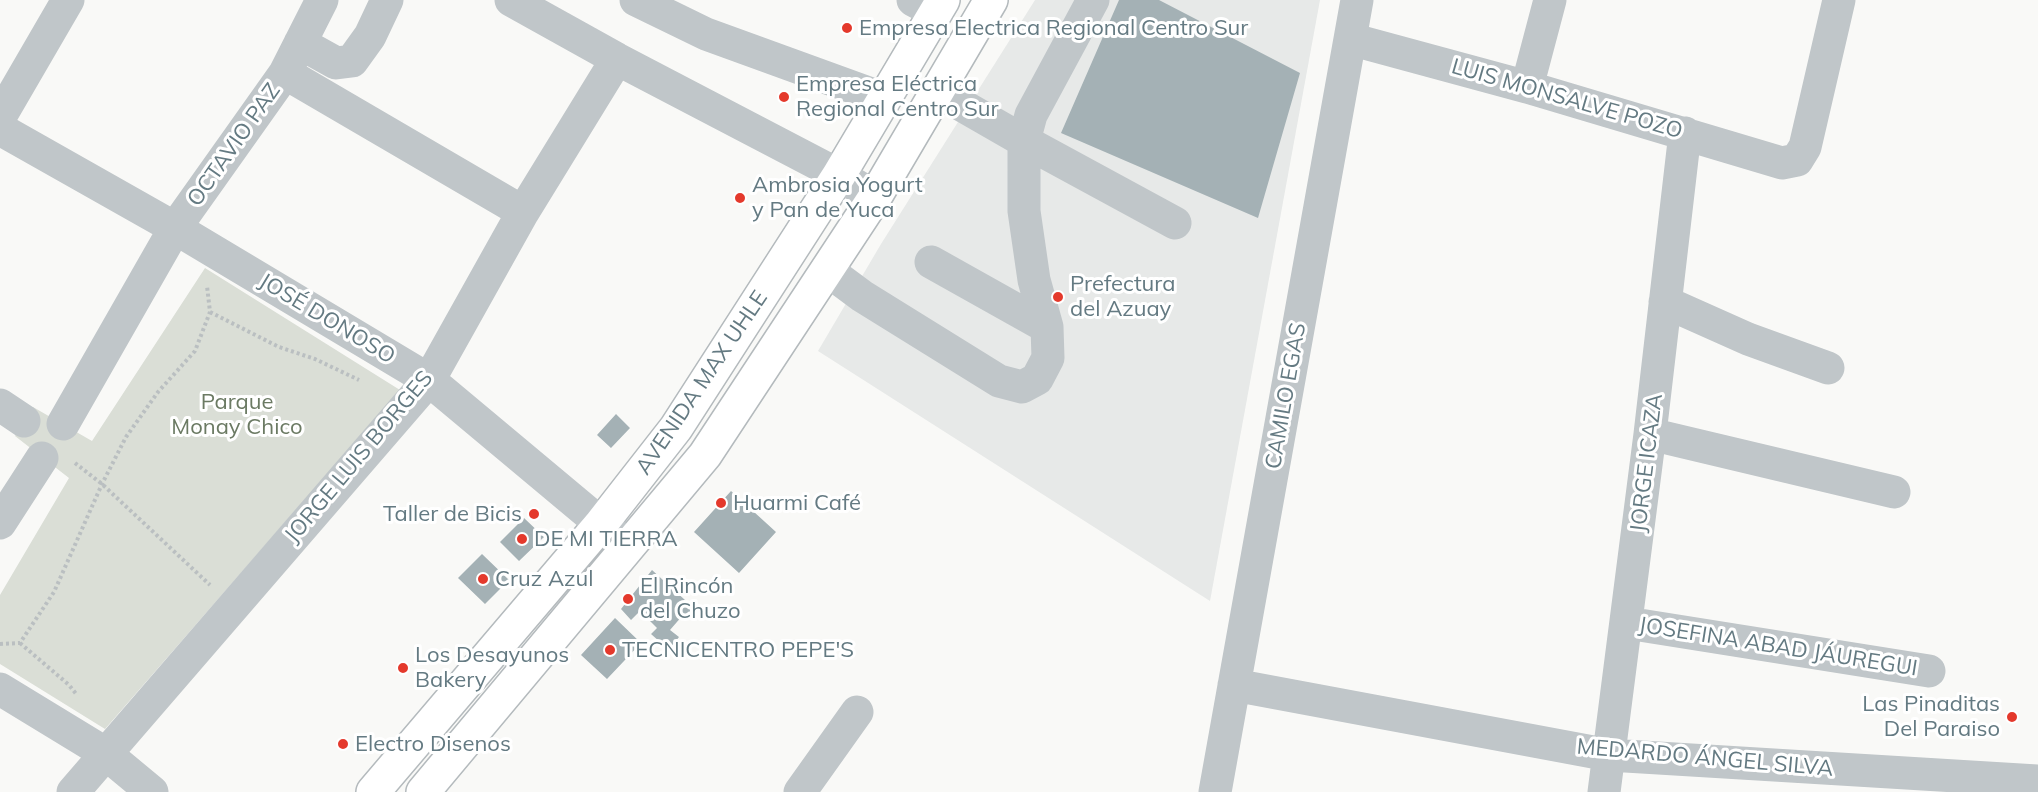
<!DOCTYPE html>
<html>
<head>
<meta charset="utf-8">
<style>
  body { margin:0 }
  canvas { display:block; background:#f9f9f7 }
</style>
</head>
<body>
<canvas width="2038" height="792"></canvas>
<script>
const g = document.querySelector('canvas').getContext('2d');
g.lineJoin = 'round';
function paint(path, color) { g.fillStyle = color; g.fill(path, 'evenodd'); }
function trace(path, color, width, dash) { g.strokeStyle = color; g.lineWidth = width; g.lineCap = dash ? 'butt' : 'round'; g.setLineDash(dash || []); g.stroke(path); }
function label(font, color, halo, rows, align = 'center') {
  g.font = font + ' Mulish,sans-serif'; g.lineWidth = 6; g.setLineDash([]); g.textBaseline = 'middle'; g.strokeStyle = halo; g.fillStyle = color; for (const [text, x, y, turn = 0] of rows) {
    g.save(); g.translate(x, y); g.rotate((+turn || 0) * Math.PI / 180); g.textAlign = isNaN(turn) ? turn : align; if (halo) g.strokeText(text, 0, 0); g.fillText(text, 0, 0); g.restore();
  }
}
const built = new Path2D(`
  M1035,0H1320L1210,601L818,351L881,244Z`);
const green = new Path2D(`
  M205,268L400,390L105,729L0,664V595L69,478L15,436L33,407L92,441Z`);
const building = new Path2D(`
  M1119,0H1159L1300,73L1258,218L1061,133Z
  M616,414L630,428L611,448L597,435Z
  M731,491L776,532L739,573L694,532Z
  M524,518L544,537L519,561L500,542Z
  M482,554L509,580L485,604L458,578Z
  M652,570L696,610L689,620L683,615L670,630L679,637L669,650L651,634L657,628L640,611L631,620L621,609Z
  M615,618L641,643L607,679L581,655Z`);
const path = new Path2D(`
  M210,312L279,347L315,359L359,380
  M75,463L102,484L210,585
  M20,643L69,685L77,695
  M0,644L20,643L54,592L102,484L126,437L158,392L195,351L210,312L207,286`);
const minor = new Path2D(`
  M511,0L617,59L839,175L875,197
  M636,0L706,34L885,99
  M913,0L936,12
  M1350,39L1527,87L1782,163L1797,160L1805,147L1839,0
  M300,43L336,63L352,61L370,36L387,0
  M285,73L523,212
  M1527,87L1550,0
  M937,91L1024,141L1175,223
  M0,117L68,0
  M0,129L175,228L429,380L624,543
  M931,262L1047,327
  M827,270L862,296L999,381L1022,387L1037,379L1048,358L1047,327L1034,280L1024,211V141L1031,115L1093,0
  M1665,302L1748,339L1828,368
  M0,405L24,421
  M63,424L175,228L285,73L322,0
  M1650,434L1894,492
  M0,523L42,458
  M1627,623L1929,671
  M1234,685L1609,755L2038,781
  M0,689L105,753L152,792
  M73,792L429,380L523,212L617,59
  M800,792L857,712
  M1215,792L1357,0
  M1604,792L1650,434L1685,133`);
const major = new Path2D(`
  M373,792L601,524L676,428L839,175L943,0
  M423,792L705,455L875,197L991,0`);
const markers = [
  [847,28,6,"#e4392c"],
  [784,97,6,"#e4392c"],
  [740,198,6,"#e4392c"],
  [1058,297,6,"#e4392c"],
  [721,503,6,"#e4392c"],
  [534,514,6,"#e4392c"],
  [522,539,6,"#e4392c"],
  [483,579,6,"#e4392c"],
  [628,599,6,"#e4392c"],
  [610,650,6,"#e4392c"],
  [403,668,6,"#e4392c"],
  [2012,717,6,"#e4392c"],
  [343,744,6,"#e4392c"]
];
const poiNames = [
  ["Empresa Electrica Regional Centro Sur",859,28],
  ["Empresa Eléctrica",796,84],
  ["Regional Centro Sur",796,109],
  ["Ambrosia Yogurt",752,185],
  ["y Pan de Yuca",752,210],
  ["Prefectura",1070,284],
  ["del Azuay",1070,309],
  ["Huarmi Café",733,503],
  ["Taller de Bicis",522,514,"right"],
  ["DE MI TIERRA",534,539],
  ["Cruz Azul",495,579],
  ["El Rincón",640,586],
  ["del Chuzo",640,611],
  ["TECNICENTRO PEPE'S",622,650],
  ["Los Desayunos",415,655],
  ["Bakery",415,680],
  ["Las Pinaditas",2000,704,"right"],
  ["Del Paraiso",2000,729,"right"],
  ["Electro Disenos",355,744]
];
const streetNames = [
  ["LUIS MONSALVE POZO",1567,99,16],
  ["OCTAVIO PAZ",234,145,-55],
  ["JOSÉ DONOSO",327,319,31],
  ["AVENIDA MAX UHLE",702,383,-56],
  ["CAMILO EGAS",1286,396,-80],
  ["JORGE LUIS BORGES",359,457,-50],
  ["JORGE ICAZA",1647,463,-83],
  ["JOSEFINA ABAD JÁUREGUI",1778,647,9],
  ["MEDARDO ÁNGEL SILVA",1705,758,5]
];
const parkNames = [
  ["Parque",237,402],
  ["Monay Chico",237,427]
];
paint(built, '#e7e9e8');
paint(green, '#daded6');
paint(building, '#a4b1b5');
trace(major, '#b4babd', 36);
trace(path, '#babfc1', 4, [3, 3]);
trace(minor, '#c0c6c9', 33);
trace(major, '#fff', 33);
for (const [x, y, r, color] of markers) { const dot = new Path2D(); dot.arc(x, y, r, 0, 2 * Math.PI); g.fillStyle = color; g.fill(dot); trace(dot, '#fff', 2); }
label('22px', '#647a82', '#fff', poiNames, 'left');
label('22px', '#647a82', '#fff', streetNames);
label('22px', '#6b7a63', '#fff', parkNames);
</script>
</body>
</html>
